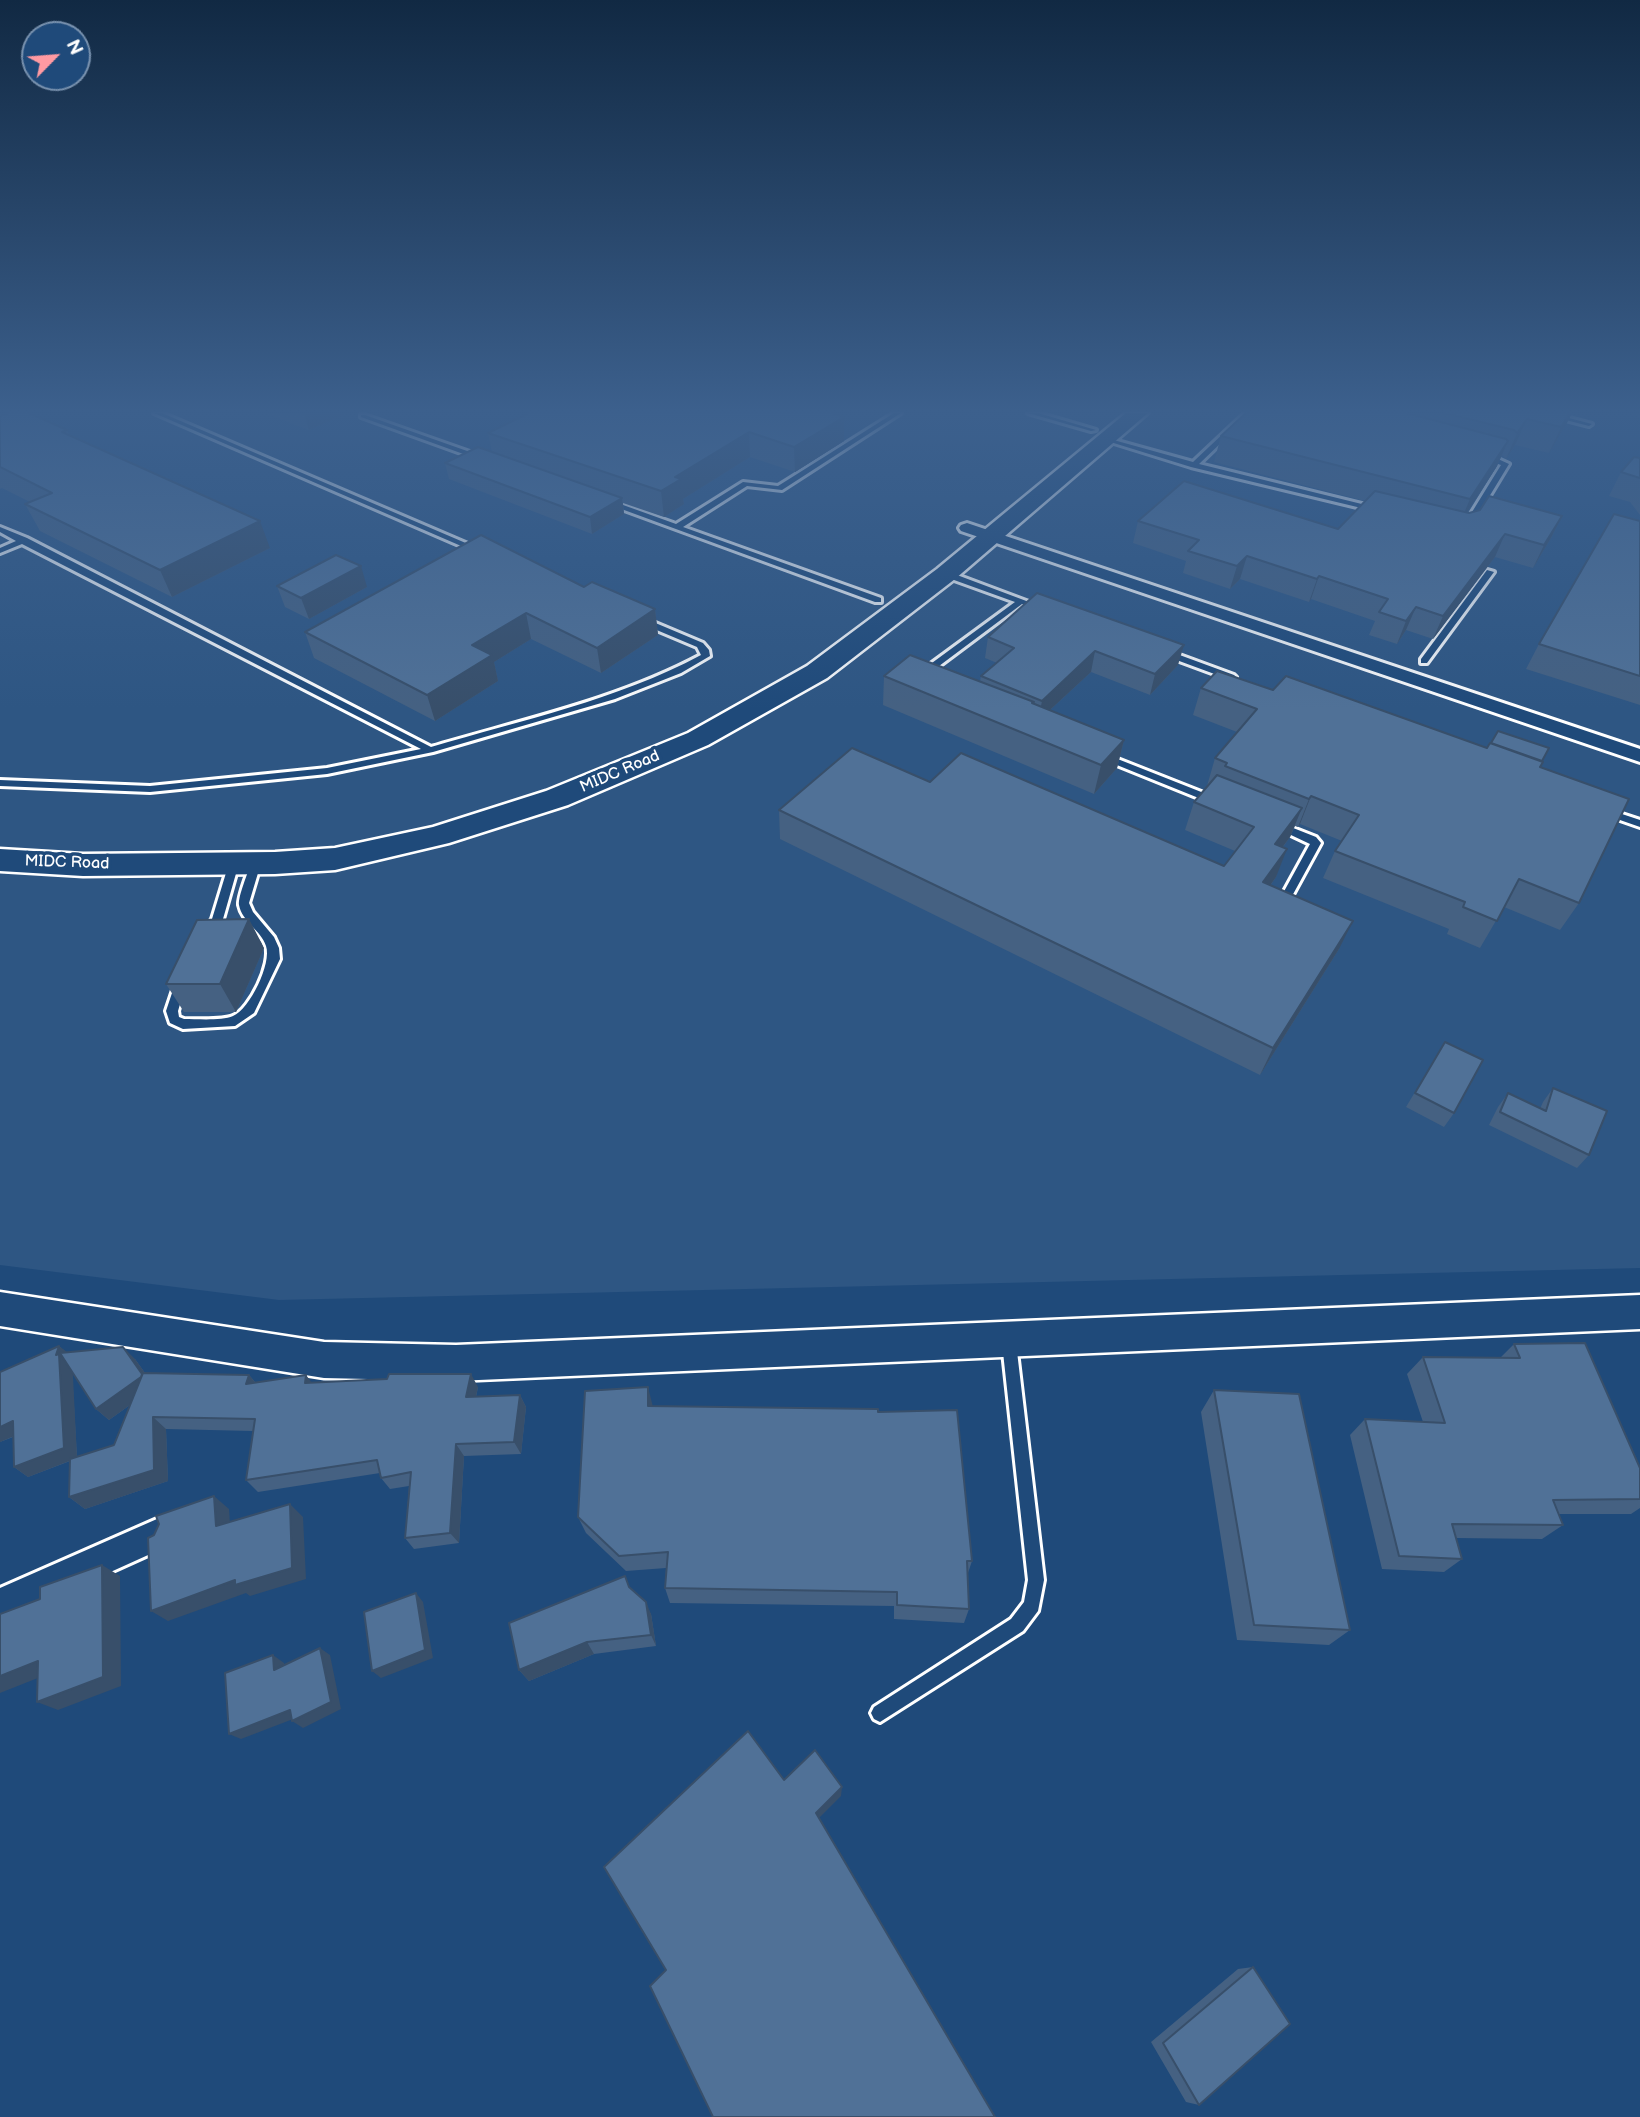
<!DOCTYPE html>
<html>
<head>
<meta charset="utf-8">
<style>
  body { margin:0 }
  #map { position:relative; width:1640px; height:2117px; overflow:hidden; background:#1f4a7a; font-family:"Balsamiq Sans",sans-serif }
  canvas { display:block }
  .north { position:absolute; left:21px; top:21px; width:70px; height:70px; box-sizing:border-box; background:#1f4a7a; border:2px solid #7992af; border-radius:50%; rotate:65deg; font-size:19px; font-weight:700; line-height:28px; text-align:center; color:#fff }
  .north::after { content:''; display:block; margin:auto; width:24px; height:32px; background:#ff9aa2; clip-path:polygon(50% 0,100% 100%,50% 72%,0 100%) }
</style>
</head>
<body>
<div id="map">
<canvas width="1640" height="2117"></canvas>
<div class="north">N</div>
</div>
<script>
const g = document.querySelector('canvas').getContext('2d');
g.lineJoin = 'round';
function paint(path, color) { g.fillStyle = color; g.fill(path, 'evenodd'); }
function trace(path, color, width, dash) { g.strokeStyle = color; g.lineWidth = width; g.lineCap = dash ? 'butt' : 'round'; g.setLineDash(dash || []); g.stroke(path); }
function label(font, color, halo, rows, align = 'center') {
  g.font = font + ' "Balsamiq Sans",sans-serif'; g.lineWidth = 7; g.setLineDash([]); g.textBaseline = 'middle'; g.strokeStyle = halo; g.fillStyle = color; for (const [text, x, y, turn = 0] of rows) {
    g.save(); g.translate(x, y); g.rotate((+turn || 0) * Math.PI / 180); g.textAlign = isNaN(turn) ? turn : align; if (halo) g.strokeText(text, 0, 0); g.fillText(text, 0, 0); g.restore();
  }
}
const built = new Path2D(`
  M0,413H1640V1268L279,1300L0,1265Z`);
const service = new Path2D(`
  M154,413H162L482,550L475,552Z
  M894,413H901L782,490L747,486L683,527L881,598V602H875L605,503L612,501L676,524L743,482L778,486Z
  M1028,413H1038L1096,430L1091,431Z
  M1245,413H1252L1199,464L1378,508V512L1191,467L1104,440L1110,439L1193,462Z
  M1539,413H1550L1592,424L1589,426Z
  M361,415H365L487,458L480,460L361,417Z
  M1481,454H1487L1509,464L1472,525L1468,527L1464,525L1501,465L1481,458Z
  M0,527L27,538L431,747C522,720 617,700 701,655L697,647L640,623V619H646L703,643L709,650L710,656L681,673L615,699L433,752L327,774L150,792L0,786V780L150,786L327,768L421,749L22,544L0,553V548L16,541L0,532Z
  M1487,570L1494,572L1427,663H1421V659Z
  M943,572H949L1045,608L1041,611L1022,604L927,675H921V671L1015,602L943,576Z
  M1166,650L1234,675L1236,677L1234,679H1228L1163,655L1162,653Z
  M1105,754L1219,799L1220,801L1215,804L1211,803L1102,759V755Z
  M1604,808L1640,820V827L1600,813V809Z
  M1278,822L1316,837L1321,843L1285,909L1281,910L1276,906L1310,844L1274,827L1273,825Z
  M234,859L239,863L223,919L212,937H204L202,934L212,919L229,863Z
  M256,859L261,863L249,903L253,912L274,937L279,948L280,959L254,1013L235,1026L183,1029L170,1023L166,1011L176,981H184L186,984L178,1011L179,1017L184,1019C197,1019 222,1021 233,1016C250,1009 272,963 266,946C261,930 242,922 239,905C238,896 248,873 251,863Z
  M1009,1336L1014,1338L1016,1343L1044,1580L1038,1611L1023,1631L880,1722L874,1719L871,1713L874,1707L1011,1619L1024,1602L1028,1580L1002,1343L1004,1338Z`);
const minor = new Path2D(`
  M967,523L1640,749V762L961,531L959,528L961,525Z
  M157,1519L168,1524L173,1535L168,1546L0,1622V1588Z`);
const tertiary = new Path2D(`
  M0,1292L324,1342L456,1345L1640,1295V1329L456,1381L324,1378L0,1326Z`);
const secondary = new Path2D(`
  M1126,413H1148L955,579L827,678L708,745L568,805L449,843L335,870L275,874L83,876L0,871V849L83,854L275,852L335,848L433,827L546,791L688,733L807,666L937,569Z`);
const wall = new Path2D(`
  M264,413H347L309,430Z
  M832,413L844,441L795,472L750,457L683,499L684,504L664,517L623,503L624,514L592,534L449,479L445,463L492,452L488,433Z
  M1246,413H1572L1549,453L1515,445L1506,459L1502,455L1497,466L1467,513L1562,516L1551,538L1533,568L1495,557L1433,639L1406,630L1397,644L1369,635L1375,621L1311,599L1309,602L1240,579L1230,589L1183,573L1186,561L1133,543L1138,521L1338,529L1365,501L1214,462L1221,436Z
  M1629,413H1640V417Z
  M0,416L67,430L70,436L270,548L172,597L40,531L25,504L30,502L2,488L0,489Z
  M1640,458V515L1630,502L1609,496L1621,472Z
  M1640,521V705L1526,669L1539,644Z
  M277,586L367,587L309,619L285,607Z
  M584,587L655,609L658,635L601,673L531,639L494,662L498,681L435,721L314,658L305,632Z
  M1037,593L1178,665L1150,695L1091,672L1050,710L1124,740L1117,768L1094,794L883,705L884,676L980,681L981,676L997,663L985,658L988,637Z
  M1201,688L1273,690L1487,748L1542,761L1540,767L1579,903L1560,930L1504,907L1480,948L1447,934L1449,929L1323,878L1335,851L1342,841L1300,824L1298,827L1295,826L1290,837L1283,847L1276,877L1270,886L1339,949L1260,1075L780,839L779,810L930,782L1224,866L1235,851L1185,830L1194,802L1207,786L1215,758L1237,732L1193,715Z
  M264,948L236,1012H184L166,984Z
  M1445,1042L1454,1113L1444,1127L1406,1107Z
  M1553,1088L1589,1155L1577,1168L1489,1125L1498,1107L1508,1093L1540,1109L1543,1102Z
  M1514,1344L1640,1468V1508L1631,1514H1559L1563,1525L1542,1539L1456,1538L1462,1559L1444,1572L1382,1569L1350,1435L1365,1419L1423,1422L1407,1374L1423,1357L1500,1358Z
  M59,1346L67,1353L135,1359L145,1373L249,1375L255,1382L312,1383L478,1387L476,1397L520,1395L526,1407L521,1454L464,1456L459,1543L414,1549L405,1538L409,1486L390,1489L381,1478L380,1473L258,1492L246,1480L253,1431L166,1429L168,1481L85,1509L69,1497L70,1461L28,1477L14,1467L13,1437L0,1442ZM72,1371L96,1409L109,1420L130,1405L114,1445L77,1457Z
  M1214,1390L1350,1630L1329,1645L1237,1640L1201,1412Z
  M653,1406L878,1412L972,1561L968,1573L969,1609L964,1623L894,1619V1606L670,1603L665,1588L666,1568L626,1571L586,1533L578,1517Z
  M631,1589L651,1614L656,1646L594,1654L529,1681L519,1670Z
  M1253,1967L1199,2105L1186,2102L1151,2042L1238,1969Z`);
const shadedWall = new Path2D(`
  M304,413H347L309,430Z
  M1570,413H1572L1567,423L1549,453L1561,427Z
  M844,417V441L795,472L794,447Z
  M1527,419L1515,445L1506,459L1517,433Z
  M749,432L750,457L683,499L684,504L664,517L661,491L675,477Z
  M1508,441L1497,466L1459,525L1470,499Z
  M622,498L624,514L592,534L590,517Z
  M1562,516L1551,538L1533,568L1544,545Z
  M260,521L270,548L172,597L160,570Z
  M1505,534L1495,557L1433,639L1443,616Z
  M1247,556L1240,579L1230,589L1237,566Z
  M361,566L367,587L309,619L301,598Z
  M1319,576L1311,599L1309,602L1317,579Z
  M1416,607L1406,630L1397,644L1406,621Z
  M655,609L658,635L601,673L597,648Z
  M526,613L531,639L494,662L498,681L435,721L427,695L472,645Z
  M1184,645L1178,665L1150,695L1155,674Z
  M1095,651L1091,672L1038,721L1042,701Z
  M1124,740L1117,768L1094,794L1101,765Z
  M1311,796L1300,824L1298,827L1309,799Z
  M1302,808L1290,837L1264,872L1275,844Z
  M1287,849L1276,877L1252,911L1263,882Z
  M249,919L264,948L236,1012L220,984Z
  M1353,921L1339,949L1260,1075L1273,1048Z
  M59,1346L72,1356L77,1458L28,1477L14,1467Z
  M123,1347L135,1359L155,1387L109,1420L96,1409Z
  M471,1374L478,1387L473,1410L466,1397Z
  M249,1375L260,1388L246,1384Z
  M306,1375L316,1388L305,1383Z
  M648,1387L653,1407L648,1406Z
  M520,1395L526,1407L521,1454L514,1442Z
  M153,1417L166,1429L168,1481L85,1509L69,1497Z
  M13,1421L26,1431L0,1442V1427Z
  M456,1444L464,1456L459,1543L450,1533Z
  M214,1496L229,1509L231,1538L216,1526Z
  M290,1504L303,1517L306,1579L250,1596L246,1593L168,1621L151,1611Z
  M102,1565L120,1576L121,1686L58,1710L37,1702Z
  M416,1593L423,1602L433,1658L381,1678L372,1671Z
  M646,1602L651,1614L656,1646L651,1635Z
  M587,1642L594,1654L529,1681L519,1670Z
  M320,1648L330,1655L341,1709L303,1728L292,1721Z
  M273,1655L284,1663L285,1677L274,1670Z
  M38,1661L58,1670L0,1693V1676Z
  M290,1710L301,1716L241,1739L229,1734Z
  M842,1787L841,1796L816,1821V1813Z`);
const building = new Path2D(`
  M9,413H29L67,430L62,432L260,521L160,570L25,504L52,493L0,467V416Z
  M529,413H832L844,417L794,447L749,432L675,477L681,479L661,491L488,433Z
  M1246,413H1406L1506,439L1508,441L1470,499L1221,436Z
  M1444,413H1570L1561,427L1527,419L1517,433L1514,430Z
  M478,447L622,498L590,517L445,463Z
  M1634,457L1640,458V478L1621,472Z
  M1184,481L1338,529L1375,491L1469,513L1480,510L1489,496L1562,516L1544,545L1505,534L1443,616L1416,607L1406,621L1379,612L1388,599L1319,576L1317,579L1247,556L1237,566L1188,551L1199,540L1138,521Z
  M1614,514L1640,521V676L1539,644Z
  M481,535L584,587L592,582L655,609L597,648L526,613L472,645L492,655L427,695L305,632Z
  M336,555L361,566L301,598L277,586Z
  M1037,593L1184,645L1155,674L1095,651L1042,701L981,676L1014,648L988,637Z
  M910,655L1034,702L1032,703L1124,740L1101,765L884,676Z
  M1217,671L1273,690L1286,676L1487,748L1490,743L1543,762L1540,767L1629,799L1579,903L1519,879L1497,921L1463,907L1465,902L1335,851L1359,815L1311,796L1309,799L1225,766L1227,763L1215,758L1257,709L1201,688Z
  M1498,731L1549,748L1542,761L1491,743Z
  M852,748L930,782L961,753L1224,866L1254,827L1194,802L1217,775L1302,808L1275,844L1287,849L1263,882L1353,921L1273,1048L779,810Z
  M249,919L220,984H166L197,920Z
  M1445,1042L1483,1060L1454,1113L1415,1093Z
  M1553,1088L1607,1111L1589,1155L1500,1112L1508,1093L1546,1111Z
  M1585,1343L1640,1468V1499L1553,1500L1563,1525L1452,1524L1462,1559L1399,1556L1365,1419L1445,1423L1423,1357L1520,1358L1514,1344Z
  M59,1346L56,1355L59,1354L64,1448L14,1467L13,1421L0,1427V1372Z
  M123,1347L142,1374L141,1377L96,1409L60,1353Z
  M143,1373L249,1375L246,1384L306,1375L305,1383L387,1379L389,1374H471L466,1397L520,1395L514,1442L456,1444L450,1533L405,1538L411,1472L381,1478L377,1460L246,1480L255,1419L153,1417L154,1470L69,1497L70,1459L114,1445Z
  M648,1387V1406L878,1409V1412L957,1410L972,1561H967L969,1609L897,1605V1592L665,1588L668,1552L619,1556L578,1517L585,1391Z
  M1214,1390L1299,1394L1350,1630L1254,1625Z
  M214,1496L216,1526L290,1504L292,1568L235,1585V1580L151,1611L148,1538L154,1535L159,1524L156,1516Z
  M102,1565L103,1677L37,1702L38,1661L0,1676V1614L40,1599V1587Z
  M625,1576L629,1587L646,1602L651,1635L587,1642L519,1670L509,1623Z
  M416,1593L425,1650L372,1671L364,1612Z
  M320,1648L331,1702L292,1721L290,1710L229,1734L225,1673L273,1655L274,1670Z
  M748,1731L784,1780L815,1750L842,1787L816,1813L995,2117H713L650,1986L666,1970L604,1867Z
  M1253,1967L1290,2024L1199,2105L1163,2043Z`);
const farStreetnames = [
  ["MIDC Road",620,772,-23],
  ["MIDC Road",67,863,2]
];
paint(built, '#2e5683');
trace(service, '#fff', 6);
trace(minor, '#fff', 6);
trace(tertiary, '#fff', 5);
trace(secondary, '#fff', 5);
paint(service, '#1f4a7a');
paint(minor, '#1f4a7a');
paint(tertiary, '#1f4a7a');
paint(secondary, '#1f4a7a');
paint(wall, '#456182');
paint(shadedWall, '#384f6a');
paint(building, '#507197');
trace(building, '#384f6a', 2);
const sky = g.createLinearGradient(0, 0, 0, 709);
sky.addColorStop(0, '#112943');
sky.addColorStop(0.58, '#3c608d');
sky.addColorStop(1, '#3c608d00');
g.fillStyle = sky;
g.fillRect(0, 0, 1640, 709);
label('16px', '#fff', '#1f4a7a', farStreetnames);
</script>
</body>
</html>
